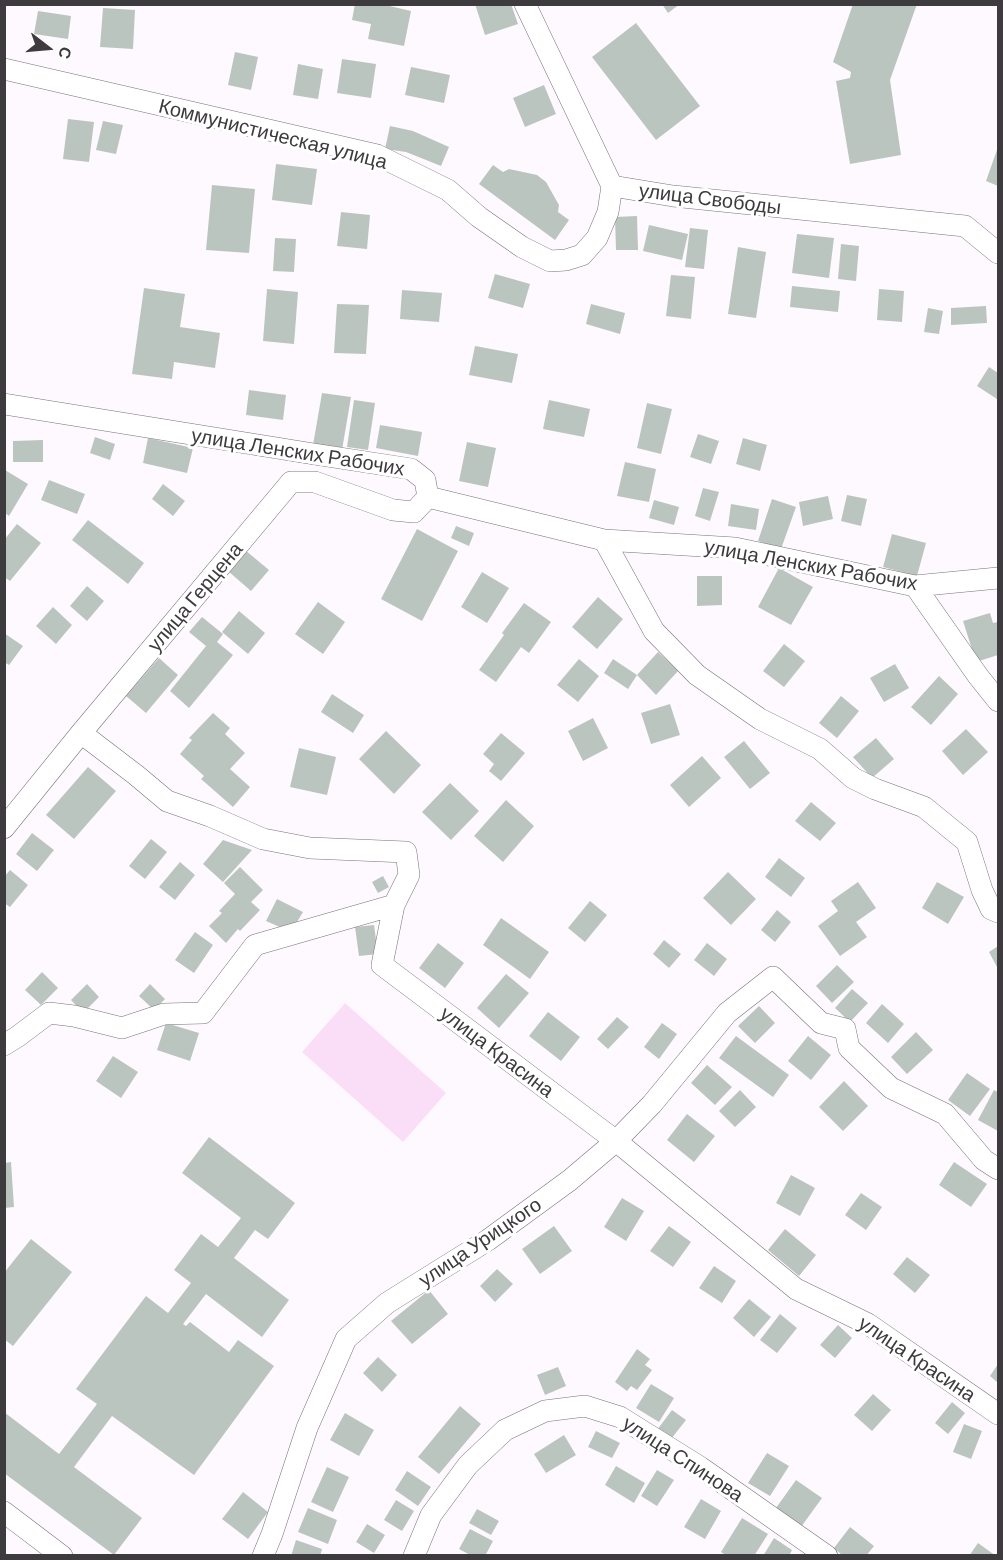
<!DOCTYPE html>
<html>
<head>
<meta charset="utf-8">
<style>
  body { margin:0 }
  #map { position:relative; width:1003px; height:1560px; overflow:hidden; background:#fef9fe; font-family:Barlow,sans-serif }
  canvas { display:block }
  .frame { position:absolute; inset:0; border:6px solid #3e3b3e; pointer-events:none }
  .north { position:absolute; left:18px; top:18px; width:60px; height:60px; -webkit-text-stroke:4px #fff; paint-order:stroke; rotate:106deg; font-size:16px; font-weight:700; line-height:24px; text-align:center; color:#3e3b3e }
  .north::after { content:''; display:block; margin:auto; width:21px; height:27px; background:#3e3b3e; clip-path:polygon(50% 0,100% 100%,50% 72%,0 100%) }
</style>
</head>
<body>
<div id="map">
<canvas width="1003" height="1560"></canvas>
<div class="frame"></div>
<div class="north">С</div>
</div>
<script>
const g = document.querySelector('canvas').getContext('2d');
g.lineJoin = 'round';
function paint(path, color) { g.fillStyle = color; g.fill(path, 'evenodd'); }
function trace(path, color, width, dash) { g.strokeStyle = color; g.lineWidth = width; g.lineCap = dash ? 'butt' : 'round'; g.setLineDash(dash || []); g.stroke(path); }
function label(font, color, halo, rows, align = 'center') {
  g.font = font + ' Barlow,sans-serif'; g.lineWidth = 6; g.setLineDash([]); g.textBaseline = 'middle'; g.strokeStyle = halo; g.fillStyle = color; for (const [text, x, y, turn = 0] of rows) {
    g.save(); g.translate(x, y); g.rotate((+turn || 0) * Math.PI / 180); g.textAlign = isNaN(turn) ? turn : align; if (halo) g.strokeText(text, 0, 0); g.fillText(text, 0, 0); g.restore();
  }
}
const green = new Path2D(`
  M345,1003L446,1093L403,1142L302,1052Z`);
const building = new Path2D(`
  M355,4H381L411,11L404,46L368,39L371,24L352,20Z
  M475,4H511L518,24L485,35Z
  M662,4H680L668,13Z
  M853,4H917L890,80L901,155L850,164L836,81L850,78L851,72L833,62Z
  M103,8L135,10L133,49L100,47Z
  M38,11L71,16L68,39L34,34Z
  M636,23L700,106L656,140L592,57Z
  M235,52L258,57L251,90L228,85Z
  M342,59L376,64L371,98L337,93Z
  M298,64L323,69L318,99L293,95Z
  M411,67L450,75L444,103L405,95Z
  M544,85L556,114L525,127L513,98Z
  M68,119L94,122L89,162L63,159Z
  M103,121L123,125L116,154L96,150Z
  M390,126L413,131L449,147L441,166L406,152L385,149Z
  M998,147V186L986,181Z
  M276,164L317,169L312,205L272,200Z
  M493,165L503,172L509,169L537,175L546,182L559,205L558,212L569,220L555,240L479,184Z
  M212,185L255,189L249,253L206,250Z
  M341,212L370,215L367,249L337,246Z
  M637,216L638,250H616L615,217Z
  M649,225L688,234L682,260L643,251Z
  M690,228L708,230L704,269L685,267Z
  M797,234L834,238L829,278L792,273Z
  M275,238L296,239L294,272L273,271Z
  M841,244L859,246L856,281L838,279Z
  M738,247L766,252L756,318L728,314Z
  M495,274L530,284L523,308L488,298Z
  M671,275L695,277L691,319L666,316Z
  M792,286L840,291L838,312L790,307Z
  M144,288L185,294L180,327L220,333L215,368L174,362L172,379L132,374Z
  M267,289L298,292L294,344L263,341Z
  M879,289L904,291L902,322L877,320Z
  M402,290L442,293L439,322L400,319Z
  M337,304L369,305L366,354L334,353Z
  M591,304L625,313L620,334L586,324Z
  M986,306L987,323L951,325V308Z
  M928,308L943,311L939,334L924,332Z
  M475,346L518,354L512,383L469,375Z
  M989,367L998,373V397L997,399L977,386Z
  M249,390L286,395L283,420L246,415Z
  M322,393L351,397L342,450L313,445Z
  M354,400L375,403L368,450L347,447Z
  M549,400L590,409L584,437L543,429Z
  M647,403L672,409L661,454L637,448Z
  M380,425L422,432L418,456L376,448Z
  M698,434L719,441L711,464L690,457Z
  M95,437L115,444L110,460L90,453Z
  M148,438L193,448L187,473L143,463Z
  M743,438L767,445L760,471L736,464Z
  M43,440V462H13V441Z
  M467,442L496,448L488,487L459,481Z
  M625,462L656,469L649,502L617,496Z
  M5,470L28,484L9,516L5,513Z
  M49,480L85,494L77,514L41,500Z
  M163,484L185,501L173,516L152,499Z
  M703,488L719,492L710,521L695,516Z
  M847,495L867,499L861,526L841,521Z
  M828,496L833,519L803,526L799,502Z
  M772,499L796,507L781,549L758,541Z
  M654,500L679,507L674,525L649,518Z
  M731,504L759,509L756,530L728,526Z
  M88,520L144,563L128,584L72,540Z
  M17,524L41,543L10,581L4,577V540Z
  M456,526L474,533L469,546L451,538Z
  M417,529L458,551L422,621L381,599Z
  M892,534L926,543L917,576L883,567Z
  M245,550L269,570L251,591L228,571Z
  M779,568L813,587L791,625L758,607Z
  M482,572L509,588L487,623L461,607Z
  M697,576H722V605L697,606Z
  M87,586L104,601L87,621L70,606Z
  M598,597L623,619L597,649L572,627Z
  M318,602L345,622L323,654L295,634Z
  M524,603L551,622L529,653L521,647L496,682L479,670L504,635L502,633Z
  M53,607L72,625L56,644L36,626Z
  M239,611L265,633L248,654L222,632Z
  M990,613L993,623L998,622V655L976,662L963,621Z
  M202,617L223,634L217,642L233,655L189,708L170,691L206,646L189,632Z
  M4,633L23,646L9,665L4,662Z
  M784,644L805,661L784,687L763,671Z
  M658,652L678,671L656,695L637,675Z
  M159,658L178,675L146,713L126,696Z
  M579,659L599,676L578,702L557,685Z
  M613,659L637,675L628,689L604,673Z
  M895,664L909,688L884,702L870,678Z
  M939,676L958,694L931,725L911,707Z
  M332,694L364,715L353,733L321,712Z
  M841,696L859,711L837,738L819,723Z
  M670,704L680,735L651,744L641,713Z
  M213,713L230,728L225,734L245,753L230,769L250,787L233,807L201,779L204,776L180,754L192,740L189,738Z
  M593,718L608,748L583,761L568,731Z
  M966,729L988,752L963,775L942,751Z
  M386,731L421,765L394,794L359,759Z
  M501,733L525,753L501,781L489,771L494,764L483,754Z
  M876,738L894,759L872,778L853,757Z
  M744,741L770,773L750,789L724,757Z
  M299,748L336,757L327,795L290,787Z
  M702,756L721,778L689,807L670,785Z
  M88,767L116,791L74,839L46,815Z
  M450,783L479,811L451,840L422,812Z
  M506,800L534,826L503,862L474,836Z
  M811,802L836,823L820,841L795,821Z
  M32,833L54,850L37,871L16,854Z
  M151,839L167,852L145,879L129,866Z
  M223,840L252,850L223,882L203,864Z
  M779,858L805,878L791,897L765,877Z
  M180,862L195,875L175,900L159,887Z
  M240,867L263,890L251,902L260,910L240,931L238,929L226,943L209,926L222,913L219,911L235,894L224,883Z
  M10,870L28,885L10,907L4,903V877Z
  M728,872L756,899L731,925L703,898Z
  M383,876L389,887L378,893L372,882Z
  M858,882L876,908L856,922L867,937L840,956L818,926L838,911L831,901Z
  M937,882L964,897L948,924L922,908Z
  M277,899L303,912L291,932L266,921Z
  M590,901L607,915L585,942L568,928Z
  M777,910L791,922L775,942L761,930Z
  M501,918L549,952L530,979L483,945Z
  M374,925L378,954L359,956L355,927Z
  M195,932L213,945L194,973L175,960Z
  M664,940L681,954L669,968L653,954Z
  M438,943L464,963L445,988L419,968Z
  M707,943L727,959L714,976L694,960Z
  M998,946V969L989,952Z
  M837,965L854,982L832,1003L816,986Z
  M42,972L58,988L41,1005L25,990Z
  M506,974L529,993L499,1028L477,1008Z
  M87,984L99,997L83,1013L71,1000Z
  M150,984L165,999L154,1010L139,996Z
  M852,989L868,1003L850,1022L835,1008Z
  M882,1004L904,1024L888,1043L866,1023Z
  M759,1006L775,1023L755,1043L738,1026Z
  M548,1012L580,1037L561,1061L529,1036Z
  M617,1017L629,1027L608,1049L597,1039Z
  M166,1023L199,1033L190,1061L157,1050Z
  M662,1023L677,1034L659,1059L644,1047Z
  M916,1032L933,1050L907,1074L891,1057Z
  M736,1036L789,1075L773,1097L719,1058Z
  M808,1036L831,1055L811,1080L788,1061Z
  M113,1056L138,1072L121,1098L96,1081Z
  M707,1065L732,1087L715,1105L691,1083Z
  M967,1073L990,1089L970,1116L948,1100Z
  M844,1081L868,1106L843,1131L819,1107Z
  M740,1090L756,1107L735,1127L719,1111Z
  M994,1090L998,1092V1131L978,1120Z
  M687,1114L715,1136L694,1162L667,1140Z
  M209,1137L295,1203L268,1239L255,1230L234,1258L289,1300L262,1337L206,1294L183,1324L186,1326L190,1322L229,1352L238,1340L274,1366L194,1475L112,1416L74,1467L142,1518L114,1555L4,1473V1412L59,1454L97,1404L76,1389L146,1296L168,1313L191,1283L174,1270L201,1234L218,1247L241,1218L182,1173Z
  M11,1162L14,1207L4,1208V1163Z
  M954,1162L987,1184L971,1207L939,1185Z
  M791,1175L815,1188L800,1216L776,1203Z
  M861,1193L882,1207L866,1230L845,1215Z
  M622,1198L644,1211L626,1241L604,1227Z
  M554,1226L572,1251L540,1274L522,1249Z
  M669,1226L691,1242L673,1267L650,1251Z
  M785,1229L816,1255L799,1276L768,1250Z
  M31,1239L72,1272L13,1346L4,1339V1273Z
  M907,1257L930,1275L915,1293L893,1274Z
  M714,1266L736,1281L722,1303L699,1288Z
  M497,1269L513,1284L495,1302L480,1286Z
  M429,1290L448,1314L412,1344L391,1321Z
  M749,1299L771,1317L754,1337L733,1318Z
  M780,1314L797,1328L777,1353L760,1340Z
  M838,1325L852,1338L835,1358L820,1345Z
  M637,1349L650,1359L645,1365L652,1370L637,1390L631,1386L627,1391L615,1382Z
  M378,1357L397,1375L382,1392L363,1373Z
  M998,1364V1383L990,1376Z
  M558,1367L566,1386L545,1395L537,1375Z
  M651,1384L674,1398L659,1422L636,1408Z
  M873,1394L891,1410L872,1431L854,1415Z
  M952,1402L965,1413L948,1434L935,1423Z
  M460,1406L481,1424L439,1474L418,1457Z
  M672,1410L686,1420L671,1439L657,1430Z
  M345,1413L374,1430L359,1456L330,1440Z
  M964,1424L982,1431L971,1459L953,1452Z
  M596,1431L620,1443L612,1458L588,1447Z
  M564,1435L576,1455L546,1473L534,1454Z
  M767,1453L789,1466L770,1496L748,1483Z
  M616,1466L645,1483L634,1503L605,1485Z
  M327,1467L349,1477L333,1512L311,1502Z
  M657,1470L674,1480L657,1506L641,1496Z
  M407,1471L431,1487L418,1506L395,1490Z
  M796,1480L822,1498L801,1527L776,1508Z
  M243,1492L268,1512L248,1539L222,1519Z
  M701,1499L721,1511L705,1539L684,1527Z
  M396,1500L414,1511L402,1531L384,1520Z
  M308,1508L337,1520L328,1544L298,1532Z
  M477,1509L499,1521L491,1535L469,1523Z
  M742,1518L768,1534L754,1556H727L721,1552Z
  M367,1524L385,1535L374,1553L356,1542Z
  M850,1527L874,1546L866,1556H843L834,1548Z
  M470,1529L493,1541L485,1556H472L459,1549Z
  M774,1538L792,1550L789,1556H763Z
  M296,1540L322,1549L320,1556H291Z
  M978,1543L996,1556H969Z`);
const minor = new Path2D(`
  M525,4L612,186
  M4,69L377,155L448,190L479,217L522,247L550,261L566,260L582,255L597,238L608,212L612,186
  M612,186L673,196L965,226L998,253
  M4,404L314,454L411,469L425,480L428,497L604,540L735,548L915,586L998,578
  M604,540L654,631L697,675L760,719L820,749L853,778L875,789L924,807L967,842L982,890L991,909L998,912
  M915,586L978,676L998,701
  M81,733L136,775L167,801L210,816L263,839L310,848L406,852L409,875L394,905L382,965L616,1141L796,1289L868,1324L998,1414
  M4,828L81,733L291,482H315L393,510L414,512L428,497
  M4,1045L17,1037L49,1013L74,1016L122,1028L164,1014L203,1013L255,945L394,905
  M4,1512L62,1556
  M263,1556L272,1534L307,1428L346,1339L387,1303L488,1240L570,1180L616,1141L652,1104L727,1013L773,977L821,1023L845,1029L849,1048L891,1088L945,1114L984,1160L998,1169
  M414,1556L431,1515L468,1465L505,1430L545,1411L585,1406L620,1417L700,1467L827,1556`);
const streetNames = [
  ["Коммунистическая улица",273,134,14],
  ["улица Свободы",710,199,7],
  ["улица Ленских Рабочих",298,452,9],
  ["улица Ленских Рабочих",811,565,10],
  ["улица Герцена",195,597,-50],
  ["улица Красина",497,1052,37],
  ["улица Урицкого",480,1242,-34],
  ["улица Красина",917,1359,34],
  ["улица Спинова",683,1459,33]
];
paint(green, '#fadef8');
paint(building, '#bbc5bf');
trace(minor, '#797279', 22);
trace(minor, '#fff', 21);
label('20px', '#3e3b3e', '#fff', streetNames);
</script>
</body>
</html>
